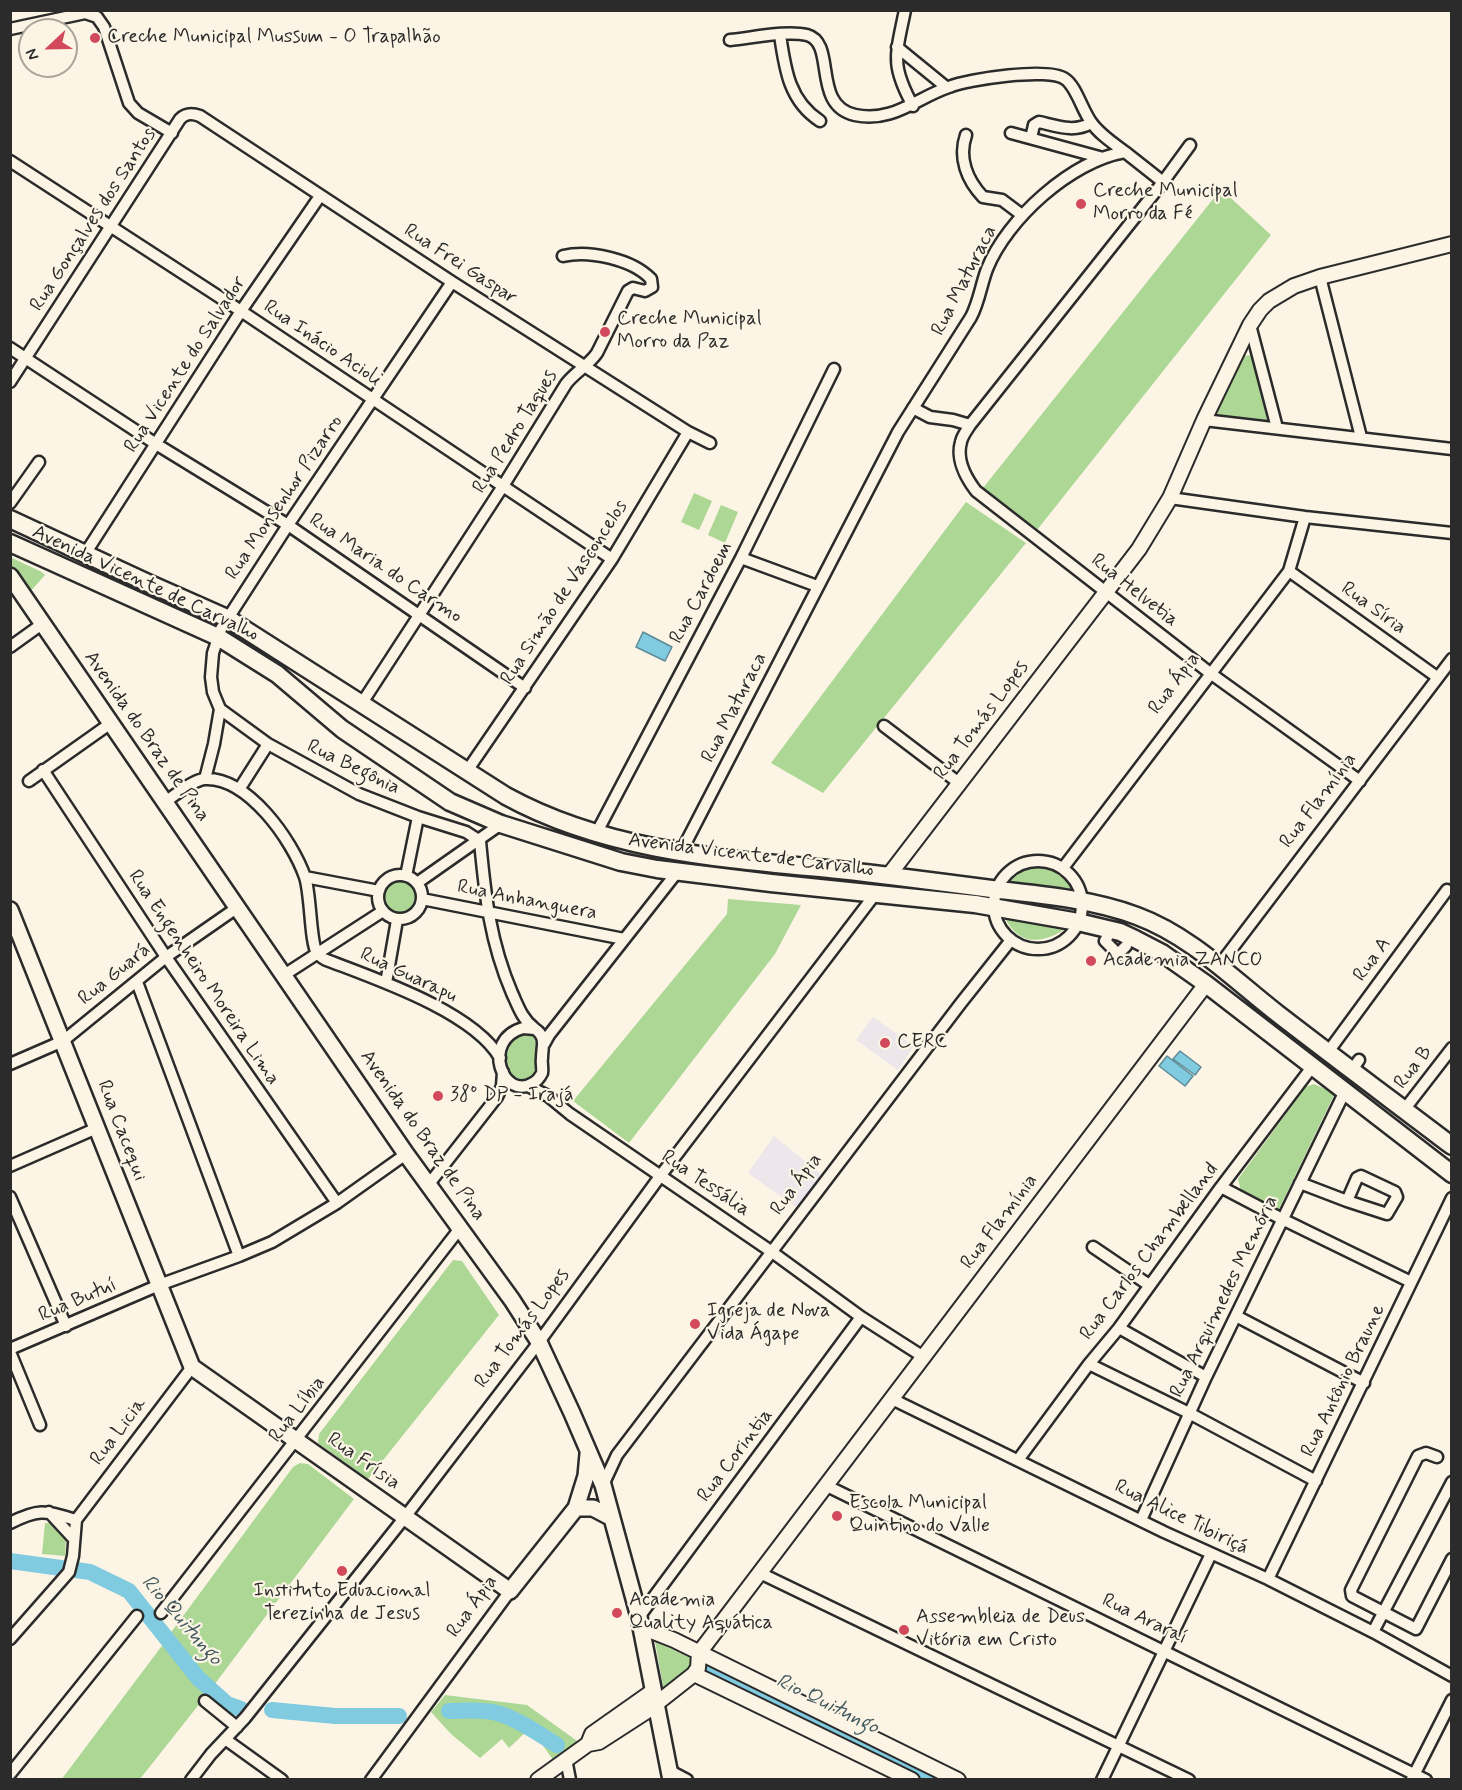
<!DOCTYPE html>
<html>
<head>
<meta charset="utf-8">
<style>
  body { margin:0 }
  #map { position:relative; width:1462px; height:1790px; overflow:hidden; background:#fcf5e5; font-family:Mynerve,sans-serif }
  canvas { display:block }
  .frame { position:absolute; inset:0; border:12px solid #2b2b2b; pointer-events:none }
  .north { position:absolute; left:18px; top:18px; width:60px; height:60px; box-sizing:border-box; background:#fcf5e5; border:2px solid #a8a49b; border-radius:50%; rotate:248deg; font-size:16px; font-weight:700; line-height:24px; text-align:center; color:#2b2b2b }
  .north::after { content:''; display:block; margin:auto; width:21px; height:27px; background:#d1495b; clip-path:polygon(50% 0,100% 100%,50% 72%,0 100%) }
</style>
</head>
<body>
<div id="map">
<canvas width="1462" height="1790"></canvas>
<div class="frame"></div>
<div class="north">N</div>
</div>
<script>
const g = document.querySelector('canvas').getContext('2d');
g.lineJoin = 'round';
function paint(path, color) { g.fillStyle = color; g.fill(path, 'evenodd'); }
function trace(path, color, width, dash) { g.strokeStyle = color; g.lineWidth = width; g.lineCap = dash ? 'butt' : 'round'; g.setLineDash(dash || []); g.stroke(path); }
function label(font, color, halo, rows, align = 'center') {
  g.font = font + ' Mynerve,sans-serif'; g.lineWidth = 4.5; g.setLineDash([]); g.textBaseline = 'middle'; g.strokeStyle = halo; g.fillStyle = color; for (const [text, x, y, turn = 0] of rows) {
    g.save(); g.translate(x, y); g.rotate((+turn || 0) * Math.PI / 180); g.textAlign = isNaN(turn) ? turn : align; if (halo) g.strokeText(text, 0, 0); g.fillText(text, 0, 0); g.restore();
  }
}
const built = new Path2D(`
  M873,1017L914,1046L898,1070L856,1040Z
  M774,1136L822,1175L797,1208L748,1173Z`);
const green = new Path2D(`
  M1221,189L1271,235L1037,530L983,488Z
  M1252,355L1268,424L1220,420L1215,411L1243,356Z
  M694,493L712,501L699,530L681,522Z
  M966,502L1026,543L823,793L771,763Z
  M721,505L738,512L725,543L708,535Z
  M10,557L42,572L45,575L29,593L11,572Z
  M1038,867C1062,871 1066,877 1076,898L1007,885L1019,872Z
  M383 897a17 17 0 1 1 34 0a17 17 0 1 1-34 0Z
  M728,899L801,905L775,954L629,1143L573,1101L727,914Z
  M1002,911L1070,926C1041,946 1016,947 1002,911Z
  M528,1034L533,1035C537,1040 537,1069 533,1075C530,1080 525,1080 520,1080C498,1069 505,1036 528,1034Z
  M1314,1084L1335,1093L1278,1211L1241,1191L1238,1179L1306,1087Z
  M453,1260L462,1261L499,1315L368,1479L318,1443L319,1434Z
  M300,1463L308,1464L354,1499L214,1685L169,1635L293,1467Z
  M45,1523H53L66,1539L65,1556L42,1554Z
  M655,1641L692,1659L693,1667L664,1692Z
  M164,1643L190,1678L208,1693L140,1779L61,1780Z
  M445,1695L527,1705L580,1743L554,1761L536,1736L527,1731L509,1748L502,1739L480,1758L451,1734L431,1712Z`);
const water = new Path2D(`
  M643,632L672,647L665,661L636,647Z
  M1180,1051L1201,1067L1195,1075L1173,1059Z
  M1167,1056L1193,1076L1185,1086L1159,1066Z`);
const river = new Path2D(`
  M10,1561L90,1572L129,1591L198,1678L227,1704L241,1709
  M705,1670L928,1780
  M272,1710L335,1716H399
  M449,1711C465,1711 481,1709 497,1713C518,1719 539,1734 557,1745`);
const minor = new Path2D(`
  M905,10C896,55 890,64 913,106
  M10,29L85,13L97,17L104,27L129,103L138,113L172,133
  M780,35C785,69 789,101 820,121
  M730,40C752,38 786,30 807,35C837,43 811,105 855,115C893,123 916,98 949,87C969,79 1049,67 1065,79C1076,86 1082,110 1091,122C1099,134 1113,143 1125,152
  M897,47L946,87
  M1011,133L1103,158
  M966,135C958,158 967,180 983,197L1002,200L1022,215
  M1031,138L1034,125L1039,122C1057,126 1074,133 1091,123
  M1190,145L1163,182L970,425C967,430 962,436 961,442C956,459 966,478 976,491L1210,673L1360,781
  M10,161L241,311L612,559
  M1320,277L1361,437
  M1250,325L1277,428
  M10,348L156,444L288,525L525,688
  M10,382L180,119C186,113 192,113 200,116L452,282L688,432L710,443
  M913,408L930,417L953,420L970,425
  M1204,420L1452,449
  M1170,498L1305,517L1452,533
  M10,503L39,462
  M85,554L241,311L320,196
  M741,558L817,586
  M1289,571L1437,677
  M10,647L42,624
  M362,703L503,486L566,384C575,372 588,366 597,353L628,291L633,288L645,291L652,287L651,279C632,259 589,250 563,256
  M220,709L268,744L359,794L418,817L466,832L480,841
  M884,726L959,783
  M43,770L166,957L337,1203
  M467,771L612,559L688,432
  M205,779L214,744L220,709L213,692L211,677L213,653L221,629L288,525L452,282
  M29,781L111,723
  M240,788L268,744
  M165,802C176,795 192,780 205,779C248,777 292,840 305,877C311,895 310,942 317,953C318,954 323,959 324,959C373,978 473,1011 500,1058
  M597,832L741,558L834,369
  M480,841C485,895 490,942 512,993C518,1006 522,1019 534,1028
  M681,852L898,432L971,317C979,302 981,285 987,269C1007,219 1071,161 1125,152L1163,182
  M994 905a44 44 0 1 1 88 0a44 44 0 1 1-88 0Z
  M1063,868L1289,571L1305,517
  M378 897a22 22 0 1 1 44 0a22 22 0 1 1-44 0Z
  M406,876L418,817
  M305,877L379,891
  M417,883L501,824
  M422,899L624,939
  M1111,930L1105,941L1118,954L1126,946
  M1218,967L1452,659
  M284,975L383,911
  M137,982L239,1256
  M386,983L397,920
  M523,1028L535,1029C547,1037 542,1046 542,1058C541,1063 543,1068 542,1073C540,1077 537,1081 533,1083C503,1102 480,1040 523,1028Z
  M544,1044L549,1035L678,871
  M1328,1052L1447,890
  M10,1064L63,1041L166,957L238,907
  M1352,1070L1359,1060
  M528,1086L548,1096L570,1114L772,1252L861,1317L922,1356
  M1404,1110L1452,1048
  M10,1166L97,1128
  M1300,1183L1347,1201L1357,1178L1361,1176L1395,1192L1397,1197L1387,1214L1347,1201
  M429,1184L497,1097L502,1086L503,1072
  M1221,1187L1282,1219L1411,1282
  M10,1197L66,1326
  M1093,1247L1149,1285
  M1236,1316L1364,1383
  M1119,1328L1206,1377
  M10,1349L159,1285L239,1256L272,1242L337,1203L406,1154
  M10,1352L40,1425
  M1089,1364L1189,1413L1316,1481
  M892,1399L1164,1532L1268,1579L1373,1632L1452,1676
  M1437,1457L1426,1453L1418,1456L1351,1590L1352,1596L1416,1629L1452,1559
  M1018,1460L1089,1364L1119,1328L1221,1187L1312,1067
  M603,1485L617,1455L961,1003L1011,940
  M825,1485L1426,1780
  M49,1512L74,1539
  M76,1520L192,1367
  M1141,1520L1206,1377L1345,1091
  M10,1523C40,1508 45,1511 76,1520
  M760,1573L1189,1780
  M1268,1579L1452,1198
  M161,1613L461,1227
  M639,1617L861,1317
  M1373,1632L1452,1482
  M10,1639L69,1572L73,1556L76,1520
  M205,1701L237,1727
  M225,1739L282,1780
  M566,1759L570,1780
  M670,1771L687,1780
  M10,1774L137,1616
  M1412,1779L1452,1700
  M191,1780L211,1754L245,1718L405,1517L539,1342L661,1175L876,893
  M371,1780L510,1591
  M1102,1780L1211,1554`);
const tertiary = new Path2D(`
  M889,875L1139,549L1170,498L1204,420L1250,325L1260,310L1269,301L1294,286L1320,277L1452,244
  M641,1627L674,1640L958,1780
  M694,1674L912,1780
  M588,1744L592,1734L653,1691
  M538,1780L588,1744L599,1742L647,1711L694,1674L698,1668L699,1653L1206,984`);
const secondary = new Path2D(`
  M10,576L406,1154L512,1300L539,1342L572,1413L603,1485L639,1617L671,1780
  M10,910L192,1367L510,1591L576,1508L586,1476L588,1454
  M576,1508H593L612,1518`);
const primary = new Path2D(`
  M10,519L150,584L227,618L506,796C608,852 726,859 839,870C893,876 946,883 999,890C1045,895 1094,900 1137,916C1191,936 1233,979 1278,1014C1335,1058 1394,1102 1452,1146
  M10,543L218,637L277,674L342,729L450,802L501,824L621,862L657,869L771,883L975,904L1078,922L1120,932L1135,939L1162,953L1206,984L1452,1174`);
const markers = [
  [95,38,6,"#d1495b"],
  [1081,204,6,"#d1495b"],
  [605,332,6,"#d1495b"],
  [1091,961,6,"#d1495b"],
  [885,1043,6,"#d1495b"],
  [438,1096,6,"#d1495b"],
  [695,1324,6,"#d1495b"],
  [837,1516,6,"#d1495b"],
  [342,1571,6,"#d1495b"],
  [617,1613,6,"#d1495b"],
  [904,1630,6,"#d1495b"]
];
const poiNames = [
  ["Creche Municipal Mussum - O Trapalhão",107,38],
  ["Creche Municipal",1093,192],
  ["Morro da Fé",1093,215],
  ["Creche Municipal",617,320],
  ["Morro da Paz",617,343],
  ["Academia ZANCO",1103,961],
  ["CERC",897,1043],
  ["38º DP - Irajá",450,1096],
  ["Igreja de Nova",707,1312],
  ["Vida Ágape",707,1335],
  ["Escola Municipal",849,1504],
  ["Quintino do Valle",849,1527],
  ["Instituto Eduacional",342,1592,"center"],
  ["Terezinha de Jesus",342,1615,"center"],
  ["Academia",629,1601],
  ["Quality Aquática",629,1624],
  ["Assembleia de Deus",916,1618],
  ["Vitória em Cristo",916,1641]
];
const streetNames = [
  ["Rua Gonçalves dos Santos",94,220,-57],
  ["Rua Frei Gaspar",460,265,33],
  ["Rua Maturaca",965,281,-63],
  ["Rua Inácio Acioli",322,344,34],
  ["Rua Vicente do Salvador",186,365,-57],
  ["Rua Pedro Taques",516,432,-58],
  ["Rua Monsenhor Pizarro",285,498,-56],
  ["Rua Maria do Carmo",385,569,34],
  ["Avenida Vicente de Carvalho",145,584,25],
  ["Rua Helvetia",1134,591,38],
  ["Rua Simão de Vasconcelos",565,593,-57],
  ["Rua Cardoem",702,593,-62],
  ["Rua Síria",1373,609,36],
  ["Rua Ápia",1175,684,-53],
  ["Rua Maturaca",735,708,-63],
  ["Rua Tomás Lopes",982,721,-53],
  ["Avenida do Braz de Pina",146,737,55],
  ["Rua Begônia",353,768,26],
  ["Rua Flamínia",1319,801,-53],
  ["Avenida Vicente de Carvalho",751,856,7],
  ["Rua Anhanguera",527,901,11],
  ["Rua A",1373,960,-54],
  ["Rua Guará",115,975,-39],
  ["Rua Guarapu",408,976,25],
  ["Rua Engenheiro Moreira Lima",203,978,56],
  ["Rua B",1414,1068,-52],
  ["Rua Cacequi",121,1131,69],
  ["Avenida do Braz de Pina",422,1136,55],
  ["Rua Tessália",705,1184,34],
  ["Rua Ápia",797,1185,-53],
  ["Rua Flamínia",1000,1222,-53],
  ["Rua Carlos Chambelland",1150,1252,-53],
  ["Rua Arquimedes Memória",1225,1297,-64],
  ["Rua Butuí",78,1301,-23],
  ["Rua Tomás Lopes",523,1329,-53],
  ["Rua Antônio Braune",1344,1381,-64],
  ["Rua Líbia",298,1410,-52],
  ["Rua Licia",119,1432,-53],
  ["Rua Corintia",736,1456,-53],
  ["Rua Frísia",363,1462,35],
  ["Rua Alice Tibiriçá",1181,1518,26],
  ["Rua Ápia",473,1607,-54],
  ["Rua Araraí",1144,1620,26]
];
const waterNames = [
  ["Rio Quitungo",181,1621,49],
  ["Rio Quitungo",827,1705,26]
];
paint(built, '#ede6ea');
paint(green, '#add794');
paint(water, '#80cbe0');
trace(water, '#5e8b98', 1.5);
trace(river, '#80cbe0', 16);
trace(minor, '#2b2b2b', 15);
trace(tertiary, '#2b2b2b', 18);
trace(secondary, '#2b2b2b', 20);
trace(primary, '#2b2b2b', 21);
trace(minor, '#fcf5e5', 10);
trace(tertiary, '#fcf5e5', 14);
trace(secondary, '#fcf5e5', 15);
trace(primary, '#fcf5e5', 16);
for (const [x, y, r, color] of markers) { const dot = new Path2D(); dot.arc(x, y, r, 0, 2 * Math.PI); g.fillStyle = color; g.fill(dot); trace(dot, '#fcf5e5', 2); }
label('20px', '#2b2b2b', '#fcf5e5', poiNames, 'left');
label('20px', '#2b2b2b', '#fcf5e5', streetNames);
label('italic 21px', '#445b61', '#fcf5e5', waterNames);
</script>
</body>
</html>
